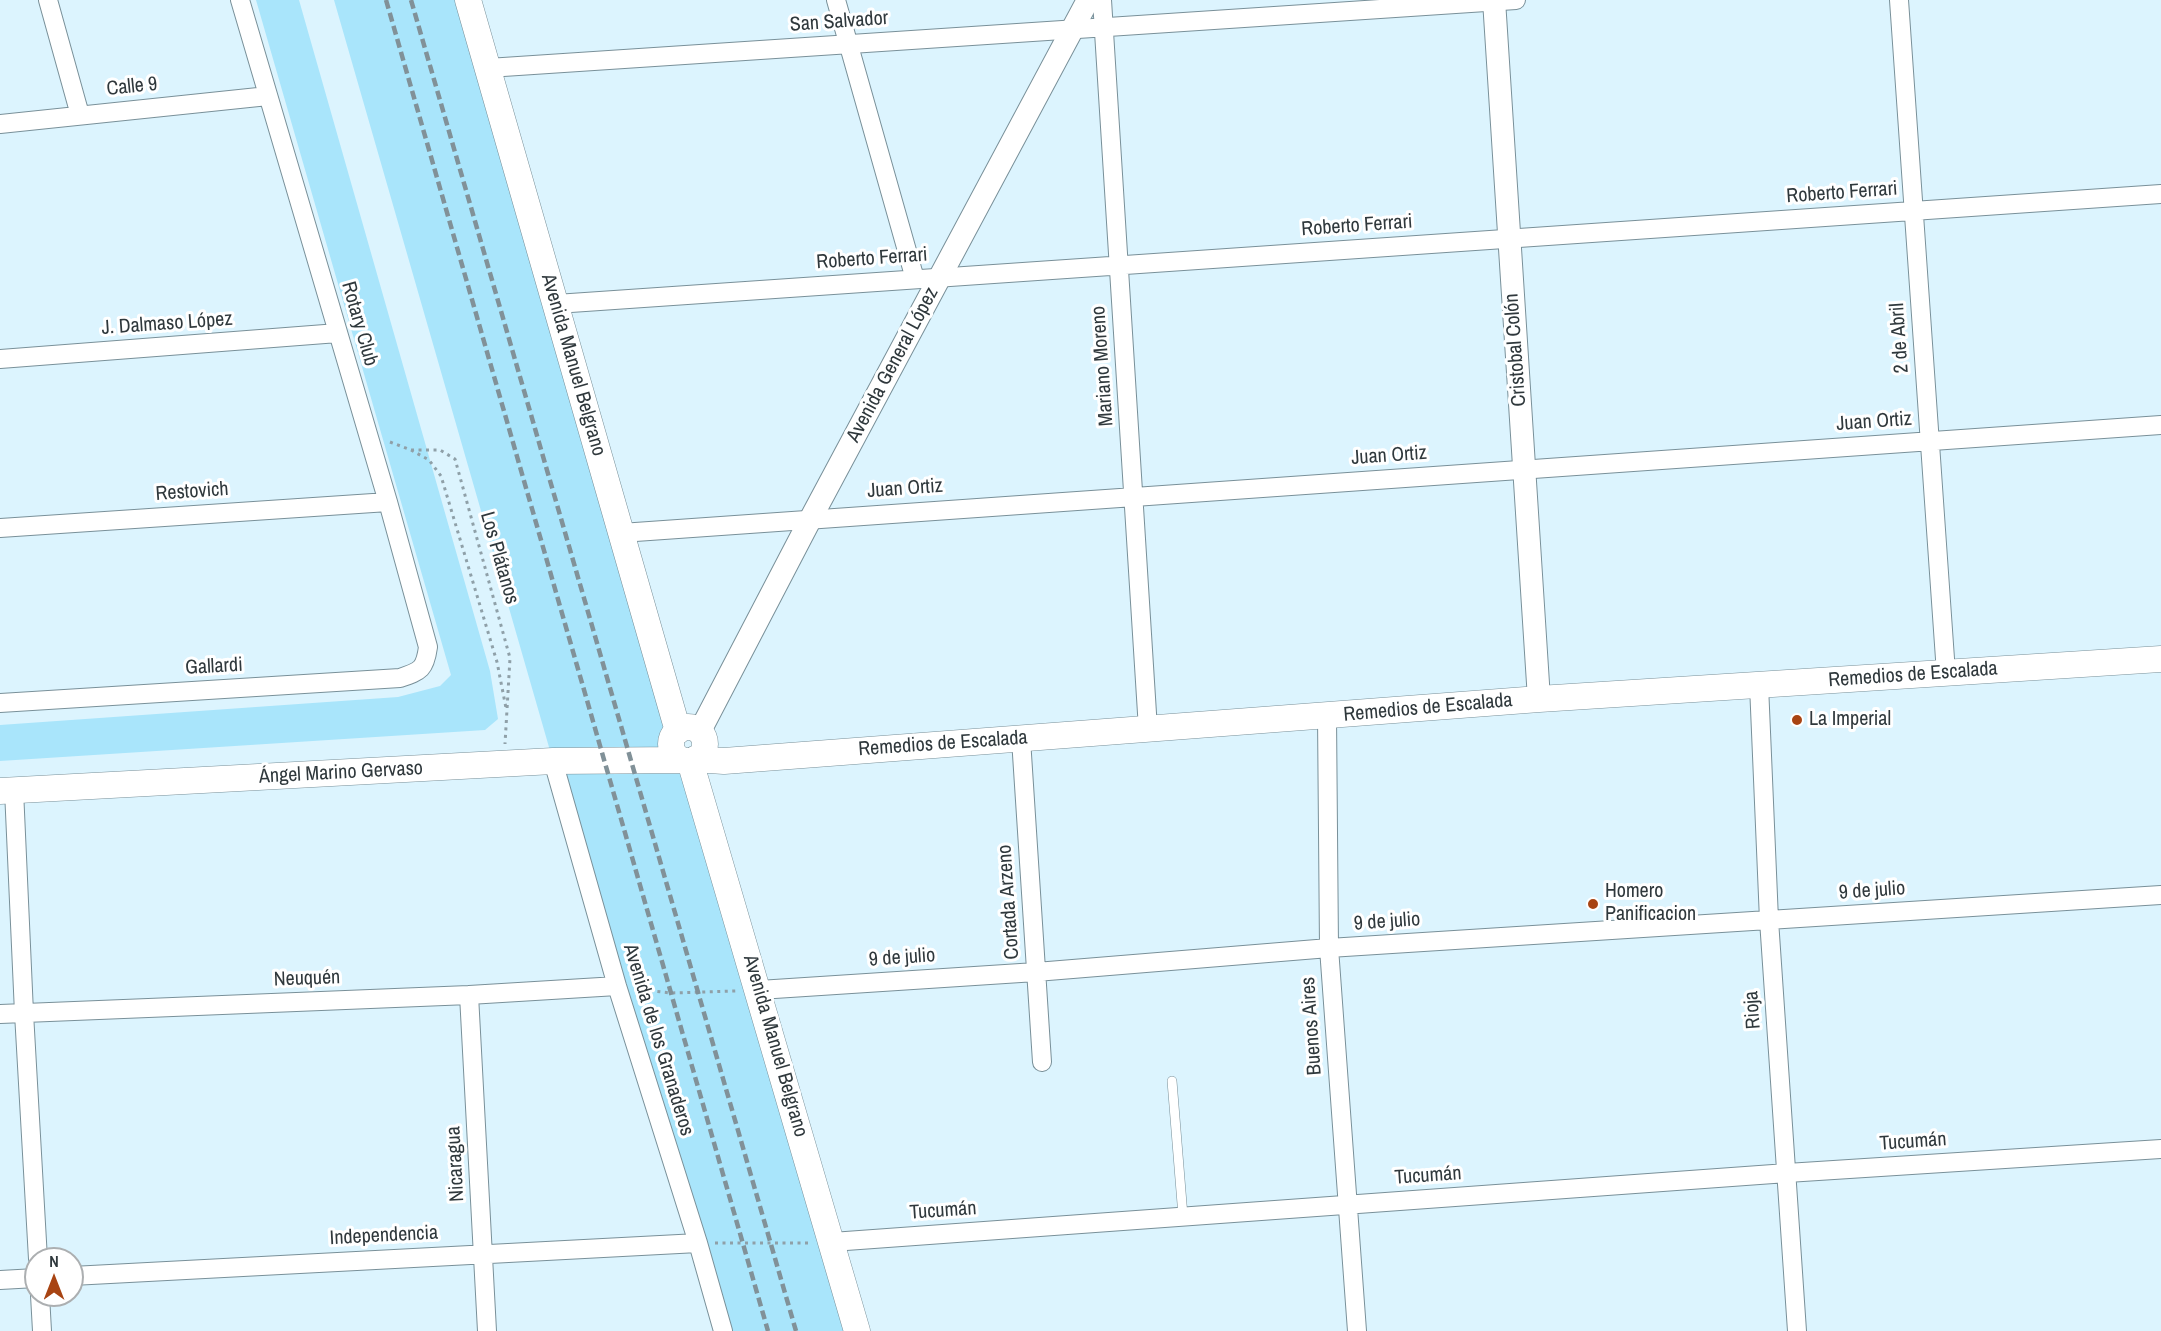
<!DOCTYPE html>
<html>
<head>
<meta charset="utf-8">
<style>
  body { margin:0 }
  #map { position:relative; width:2161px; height:1331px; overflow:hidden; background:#dcf4fe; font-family:"Archivo Narrow",sans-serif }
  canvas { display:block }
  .north { position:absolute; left:24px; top:1247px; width:60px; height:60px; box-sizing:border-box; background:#fff; border:2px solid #acafb1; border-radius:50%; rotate:0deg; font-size:16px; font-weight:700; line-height:24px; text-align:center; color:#2f383c }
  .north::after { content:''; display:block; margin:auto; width:21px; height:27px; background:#a84413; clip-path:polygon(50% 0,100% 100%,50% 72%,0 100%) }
</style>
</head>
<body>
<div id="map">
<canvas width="2161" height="1331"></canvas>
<div class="north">N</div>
</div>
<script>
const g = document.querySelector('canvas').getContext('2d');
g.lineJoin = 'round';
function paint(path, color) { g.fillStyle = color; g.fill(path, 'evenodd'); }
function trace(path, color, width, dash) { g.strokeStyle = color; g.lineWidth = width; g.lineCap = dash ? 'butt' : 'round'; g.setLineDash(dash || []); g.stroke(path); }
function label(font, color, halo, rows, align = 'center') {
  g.font = font + ' "Archivo Narrow",sans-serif'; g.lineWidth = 6; g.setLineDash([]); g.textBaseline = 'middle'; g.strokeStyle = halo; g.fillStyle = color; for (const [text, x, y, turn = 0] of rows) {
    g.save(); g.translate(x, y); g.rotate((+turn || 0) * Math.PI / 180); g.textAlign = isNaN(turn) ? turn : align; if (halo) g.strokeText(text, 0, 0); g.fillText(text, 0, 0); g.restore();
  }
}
const green = new Path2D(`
  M256,0H299L490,671L498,719L485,730L0,761V725L398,697L440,686L451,675Z
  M334,0H468L678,731L690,761L857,1331H723L553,761Z`);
const path = new Path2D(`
  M390,442L411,450H440L455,459L510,658L505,744
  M411,450L429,460L441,476L497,662L506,708
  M635,989L671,993L736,991
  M715,1243H810`);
const service = new Path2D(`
  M1172,1081L1183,1216`);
const minor = new Path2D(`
  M48,0L80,115
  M836,0L915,279
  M1102,0L1148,729
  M1899,0L1946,673
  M488,68L1516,0
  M0,124L268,96
  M556,304L2161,194
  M0,359L338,333
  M0,528L388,502
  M621,533L2161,425
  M1759,685L1769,920L1797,1331
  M0,703L400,678C421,671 425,669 428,647L388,502L240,0
  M1327,716L1329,948L1357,1331
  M1021,739L1042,1062
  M553,761L617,986L698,1243L723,1331
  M14,790L24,1013L38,1259
  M759,990L1036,972L1329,948L2161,895
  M469,995L487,1331
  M0,1014L469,995L617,986
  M832,1242L1787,1173L2161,1149
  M72,1276L698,1243
  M0,1280L36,1278
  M40,1295L42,1331`);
const tertiary = new Path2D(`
  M1494,0L1539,699
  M700,731L811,518L1088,0`);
const secondary = new Path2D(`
  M468,0L678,731
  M671 744a17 17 0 1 1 34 0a17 17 0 1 1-34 0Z
  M695,759L724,761L1539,699L2161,659
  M690,761L857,1331
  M0,791L553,761L682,760`);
const rail = new Path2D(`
  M386,0L768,1331
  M411,0L796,1331`);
const markers = [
  [1797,720,6,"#a84413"],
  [1593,904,6,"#a84413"]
];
const streetNames = [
  ["San Salvador",839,22,-4],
  ["Calle 9",132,87,-6],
  ["Roberto Ferrari",1842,193,-4],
  ["Roberto Ferrari",1357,226,-4],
  ["Roberto Ferrari",872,259,-4],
  ["J. Dalmaso López",167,324,-4],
  ["Rotary Club",359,324,74],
  ["2 de Abril",1900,338,-94],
  ["Cristobal Colón",1516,350,-94],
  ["Avenida Manuel Belgrano",573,365,74],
  ["Avenida General López",893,365,-62],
  ["Mariano Moreno",1103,366,-94],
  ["Juan Ortiz",1874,422,-4],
  ["Juan Ortiz",1389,456,-4],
  ["Juan Ortiz",905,489,-4],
  ["Restovich",192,492,-4],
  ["Los Plátanos",499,558,74],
  ["Gallardi",214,667,-3],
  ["Remedios de Escalada",1913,675,-4],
  ["Remedios de Escalada",1428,708,-5],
  ["Remedios de Escalada",943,744,-4],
  ["Ángel Marino Gervaso",341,773,-3],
  ["9 de julio",1872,891,-4],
  ["Cortada Arzeno",1009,902,-94],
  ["9 de julio",1387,922,-4],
  ["9 de julio",902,958,-4],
  ["Neuquén",307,979,-2],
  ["Rioja",1753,1010,-94],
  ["Buenos Aires",1312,1026,-94],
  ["Avenida de los Granaderos",658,1040,73],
  ["Avenida Manuel Belgrano",775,1046,74],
  ["Tucumán",1913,1142,-4],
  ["Nicaragua",456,1164,-93],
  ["Tucumán",1428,1176,-4],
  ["Tucumán",943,1211,-4],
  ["Independencia",384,1236,-3]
];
const poiNames = [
  ["La Imperial",1809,720],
  ["Homero",1605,892],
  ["Panificacion",1605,915]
];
paint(green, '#a9e5fb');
trace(service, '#799099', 10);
trace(minor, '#799099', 20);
trace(tertiary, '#799099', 24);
trace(secondary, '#799099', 27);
trace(path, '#8fa0a8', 3, [3, 4.5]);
trace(service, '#fff', 9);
trace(minor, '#fff', 18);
trace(tertiary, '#fff', 22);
trace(secondary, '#fff', 26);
trace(rail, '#819198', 4.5, [9, 4.5]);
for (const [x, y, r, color] of markers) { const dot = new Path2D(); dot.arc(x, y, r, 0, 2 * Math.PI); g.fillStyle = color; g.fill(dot); trace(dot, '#fff', 2); }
label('20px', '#2f383c', '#fff', streetNames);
label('20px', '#2f383c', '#fff', poiNames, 'left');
</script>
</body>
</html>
